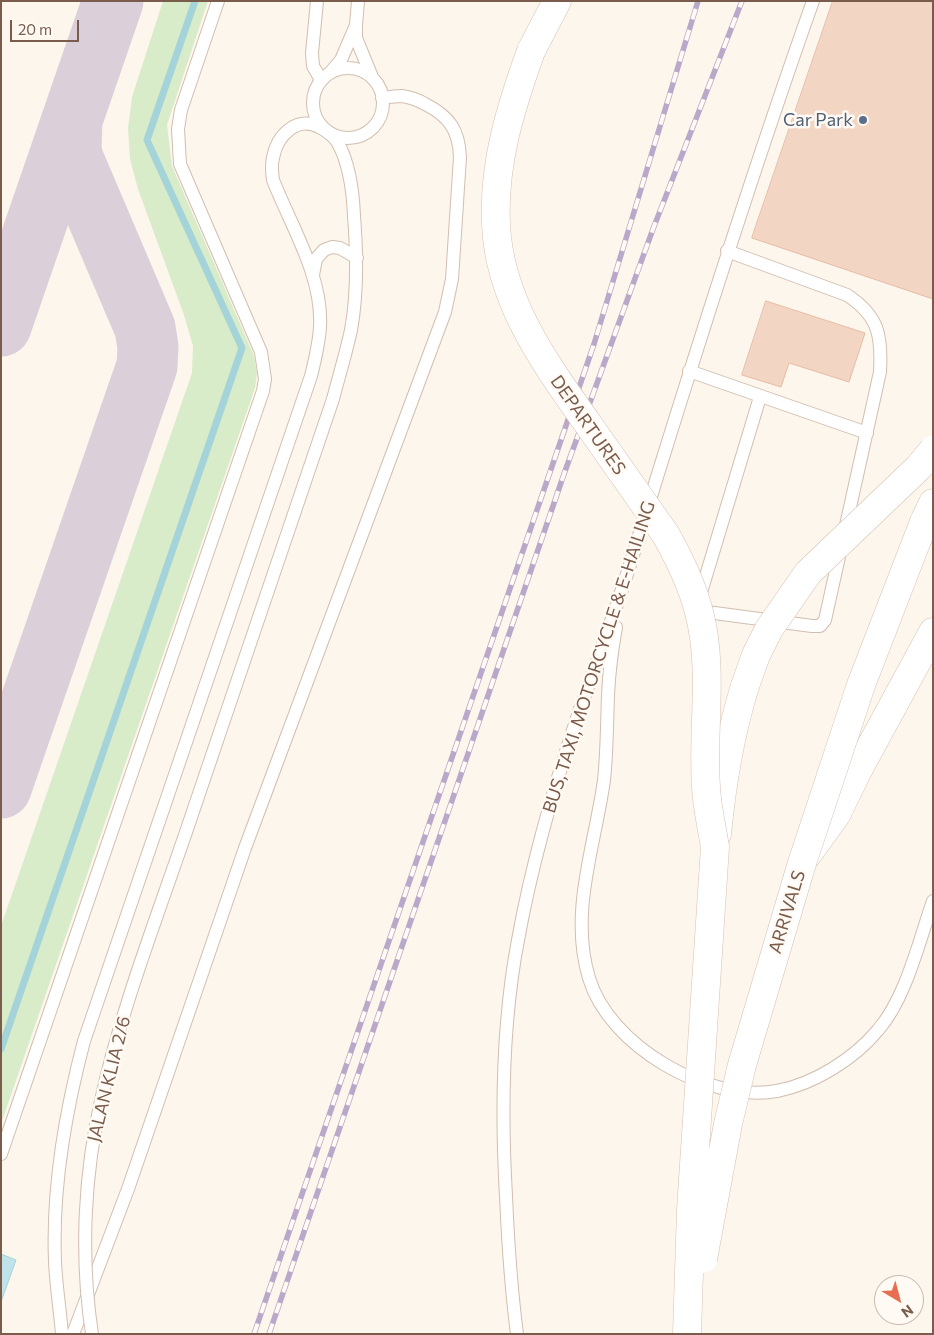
<!DOCTYPE html>
<html>
<head>
<meta charset="utf-8">
<style>
  body { margin:0 }
  #map { position:relative; width:934px; height:1335px; overflow:hidden; background:#fdf6ec; font-family:Commissioner,sans-serif }
  canvas { display:block }
  .frame { position:absolute; inset:0; border:2px solid #7a5c4d; pointer-events:none }
  .north { position:absolute; left:874px; top:1275px; width:50px; height:50px; box-sizing:border-box; background:#fffaf3; border:1px solid #cabbb1; border-radius:50%; rotate:143deg; font-size:14px; font-weight:700; line-height:20px; text-align:center; color:#7a5c4d }
  .north::after { content:''; display:block; margin:auto; width:18px; height:22px; background:#e76f51; clip-path:polygon(50% 0,100% 100%,50% 72%,0 100%) }
  .scale { position:absolute; left:10px; top:20px; width:69px; height:22px; box-sizing:border-box; border:2px solid #7a5c4d; border-top:0; padding-left:6px; font-size:15px; line-height:18px; white-space:nowrap; color:#7a5c4d; -webkit-text-stroke:4px #fffaf3; paint-order:stroke }
</style>
</head>
<body>
<div id="map">
<canvas width="934" height="1335"></canvas>
<div class="frame"></div>
<div class="north">N</div>
<div class="scale">20 m</div>
</div>
<script>
const g = document.querySelector('canvas').getContext('2d');
g.lineJoin = 'round';
function paint(path, color) { g.fillStyle = color; g.fill(path, 'evenodd'); }
function trace(path, color, width, dash) { g.strokeStyle = color; g.lineWidth = width; g.lineCap = dash ? 'butt' : 'round'; g.setLineDash(dash || []); g.stroke(path); }
function label(font, color, halo, rows, align = 'center') {
  g.font = font + ' Commissioner,sans-serif'; g.lineWidth = 5; g.setLineDash([]); g.textBaseline = 'middle'; g.strokeStyle = halo; g.fillStyle = color; for (const [text, x, y, turn = 0] of rows) {
    g.save(); g.translate(x, y); g.rotate((+turn || 0) * Math.PI / 180); g.textAlign = isNaN(turn) ? turn : align; if (halo) g.strokeText(text, 0, 0); g.fillText(text, 0, 0); g.restore();
  }
}
const green = new Path2D(`
  M163,1H208L167,125L172,166L254,356L257,373L255,388L1,1124V926L192,373L193,346L184,315L138,189L130,159L128,128L132,97Z`);
const water = new Path2D(`
  M1,1254L16,1260L1,1302Z`);
const stream = new Path2D(`
  M1,1049L242,348L147,140L195,1`);
const taxiway = new Path2D(`
  M1,326L113,1
  M1,788L147,366L148,347L145,328L73,159L71,149L72,121`);
const building = new Path2D(`
  M833,1H933V299L752,238Z
  M766,301L865,333L849,382L789,363L781,387L742,375Z`);
const service = new Path2D(`
  M317,1L312,53L313,66L321,80
  M356,25L358,1
  M313 103a35 35 0 1 1 70 0a35 35 0 1 1-70 0Z
  M330,73L341,60L356,25V38L372,77
  M727,251L847,295C879,316 882,336 880,372L825,620L820,626H812L707,612L701,608L699,599L760,397
  M313,275L316,259L324,250L332,247L340,248L357,258
  M689,371L867,433
  M616,627C612,650 609,672 608,695C607,723 607,752 604,780C595,846 569,912 589,978C609,1046 708,1103 777,1091C814,1084 854,1059 878,1030C906,998 919,941 933,901
  M1,1154L263,391L265,379L261,352L180,164L178,129L181,110L218,1
  M62,1334C60,1310 56,1285 55,1261C52,1187 65,1113 84,1041L311,376C315,360 319,343 320,327C323,276 291,226 273,180C272,173 271,165 273,158C277,135 298,114 321,128C328,132 334,136 338,143C350,165 353,191 354,216C357,254 358,292 351,330C346,353 339,376 333,399L186,832
  M73,1334L128,1189L245,848L445,312L452,279L460,157C459,130 449,116 425,104C418,100 410,97 402,96C396,96 389,97 382,98
  M517,1334C511,1288 508,1242 506,1196C501,1110 502,1024 518,940C532,863 554,786 579,712C597,660 617,608 633,555C690,369 748,184 813,1`);
const secondary = new Path2D(`
  M531,51L557,1
  M924,522L933,503
  M717,834C722,783 730,734 745,686
  M807,855L836,815L858,770L933,632`);
const rail = new Path2D(`
  M254,1334L594,344L698,1
  M269,1334L564,474L653,229L742,1`);
const serviceBridge = new Path2D(`
  M92,1334C80,1256 84,1173 102,1096C122,1007 156,920 186,832`);
const secondaryBridge = new Path2D(`
  M531,51C511,107 493,163 496,224C499,301 545,363 588,424C614,461 640,498 666,535C680,560 692,585 699,612C714,669 702,729 706,787C707,807 712,828 715,847L691,1210L687,1334
  M745,686L756,655L769,629L808,573L919,467L933,450
  M703,1259L728,1124L742,1065L802,863L861,685L924,522`);
const markers = [
  [863,120,5,"#5c6f8a"]
];
const serviceNames = [
  ["Car Park",853,120]
];
const streetNames = [
  ["DEPARTURES",588,425,55],
  ["BUS, TAXI, MOTORCYCLE & E-HAILING",599,657,-72],
  ["ARRIVALS",787,912,-73],
  ["JALAN KLIA 2/6",109,1079,-76]
];
paint(green, '#d8ecc9');
paint(water, '#bfe3e8');
trace(water, '#a5d3da', 1);
trace(stream, '#a5d3da', 7);
trace(taxiway, '#dbcfda', 61);
paint(building, '#f3d5c3');
trace(building, '#e6bba3', 1);
trace(service, '#d1beb0', 14);
trace(secondary, '#d6c0b0', 29);
trace(service, '#fff', 12);
trace(secondary, '#fff', 28);
trace(rail, '#b9a8c9', 5.5);
trace(rail, '#fffaf3', 4, [11]);
trace(serviceBridge, '#d1beb0', 14, []);
trace(secondaryBridge, '#d6c0b0', 29, []);
trace(serviceBridge, '#fff', 12);
trace(secondaryBridge, '#fff', 28);
for (const [x, y, r, color] of markers) { const dot = new Path2D(); dot.arc(x, y, r, 0, 2 * Math.PI); g.fillStyle = color; g.fill(dot); trace(dot, '#fffaf3', 2); }
label('18px', '#4e5e75', '#fffaf3', serviceNames, 'right');
label('18px', '#7a5c4d', '#fffaf3', streetNames);
</script>
</body>
</html>
